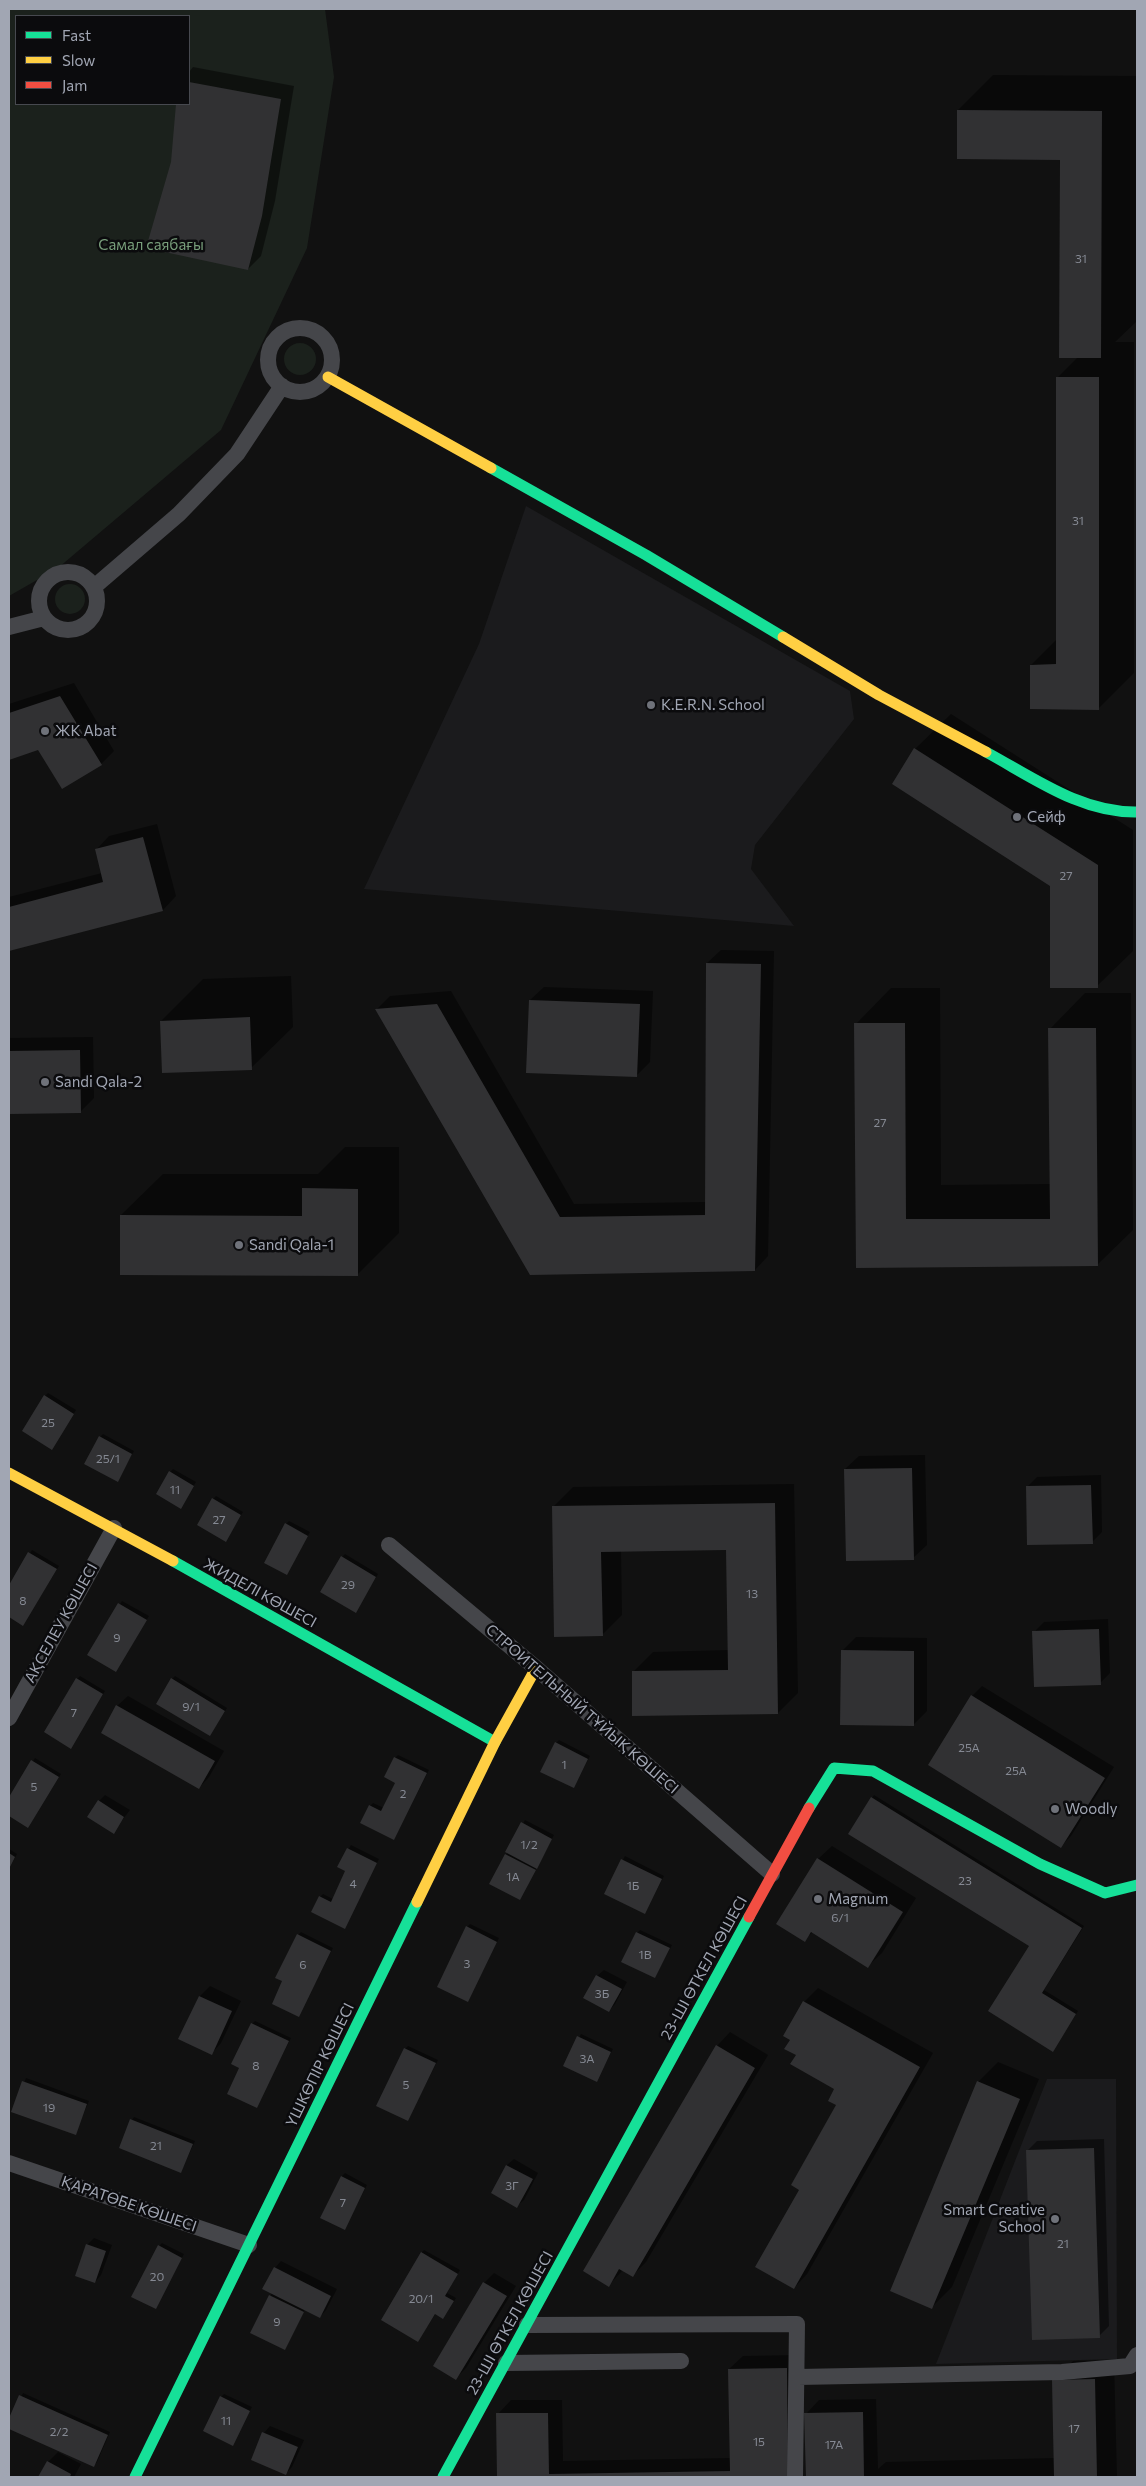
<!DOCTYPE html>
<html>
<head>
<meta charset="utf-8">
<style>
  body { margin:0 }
  #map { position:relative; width:1146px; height:2486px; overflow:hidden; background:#111; font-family:Commissioner,sans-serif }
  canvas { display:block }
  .frame { position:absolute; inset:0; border:10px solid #a1a6b3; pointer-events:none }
  .legend { position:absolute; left:15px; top:15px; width:175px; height:90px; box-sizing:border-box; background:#0b0b0d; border:1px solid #47494f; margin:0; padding:6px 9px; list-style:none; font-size:15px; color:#a1a6b3 }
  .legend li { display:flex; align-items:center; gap:10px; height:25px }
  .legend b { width:25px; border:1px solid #47494f }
</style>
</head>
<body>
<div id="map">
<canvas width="1146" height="2486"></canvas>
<div class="frame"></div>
<ul class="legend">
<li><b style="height:6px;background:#16e098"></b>Fast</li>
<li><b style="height:6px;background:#ffcf43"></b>Slow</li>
<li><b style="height:6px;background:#f24e42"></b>Jam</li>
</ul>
</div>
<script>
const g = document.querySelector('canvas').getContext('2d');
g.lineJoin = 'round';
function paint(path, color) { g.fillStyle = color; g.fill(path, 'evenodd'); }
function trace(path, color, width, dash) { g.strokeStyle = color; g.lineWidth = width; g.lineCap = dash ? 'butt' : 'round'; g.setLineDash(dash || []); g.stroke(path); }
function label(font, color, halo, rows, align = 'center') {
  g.font = font + ' Commissioner,sans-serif'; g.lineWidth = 5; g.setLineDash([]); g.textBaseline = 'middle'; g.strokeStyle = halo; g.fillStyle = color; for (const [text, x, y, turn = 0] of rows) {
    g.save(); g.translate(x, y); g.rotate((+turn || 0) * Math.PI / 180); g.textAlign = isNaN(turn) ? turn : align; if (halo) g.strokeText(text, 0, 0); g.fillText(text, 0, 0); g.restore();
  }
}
const built = new Path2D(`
  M526,506L850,691L854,719L755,845L751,869L794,926L364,889L479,644Z
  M1047,2079H1116L1117,2359L936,2364Z`);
const green = new Path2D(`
  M9,9H325L334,77L307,248L221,430L58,568L9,596ZM16,16H189V104H16Z
  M284 359a16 16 0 1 1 32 0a16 16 0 1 1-32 0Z
  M55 599a15 15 0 1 1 30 0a15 15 0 1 1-30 0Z`);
const shadow = new Path2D(`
  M193,67L294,86L275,201L261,256L248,269L173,162L178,104H189V72Z
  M993,75L1137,76L1136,322L1115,342H1134V673L1099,708L1031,665L1057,639V378L1078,357L1061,159L958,110Z
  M74,683L114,751L101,764L39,749L9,758V704Z
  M951,714L1133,830V951L1097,986L1052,885L893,784L915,749Z
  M157,824L176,896L163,910L9,950V897L102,873L96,850L109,836Z
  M721,950L774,951L768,1256L755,1270L530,1274L377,1009L390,996L451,991L574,1204L706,1202L707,963Z
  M291,976L293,1027L251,1068L161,1021L203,979Z
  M544,987L653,991L650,1062L636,1076L530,1000Z
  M891,988H940L941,1185L1051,1184L1050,1029L1085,993H1131L1133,1230L1097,1265L858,1267L856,1024Z
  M93,1037L94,1098L80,1112L9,1113V1038Z
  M345,1147H399V1233L357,1275L121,1215L163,1174H318Z
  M48,1393L76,1410L52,1448L45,1396Z
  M103,1434L134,1451L117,1480L100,1437Z
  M925,1455L927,1545L913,1558L845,1469L859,1456Z
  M173,1469L196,1482L181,1507L170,1472Z
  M1101,1475L1102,1532L1092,1542L1027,1487L1037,1477Z
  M794,1484L798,1693L778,1713L633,1672L653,1652L729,1650L728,1548L621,1550L622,1615L602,1635L553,1507L573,1487Z
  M216,1496L243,1512L226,1540L213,1499Z
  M289,1521L310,1532L287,1574L286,1524Z
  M32,1550L59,1566L23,1625L9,1616V1588Z
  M345,1554L378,1574L358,1608L342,1557Z
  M122,1601L149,1616L118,1668L89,1655Z
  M1108,1619L1110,1673L1100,1683L1034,1632L1044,1622Z
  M856,1637L927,1638V1711L913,1725L842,1651Z
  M80,1676L105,1691L71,1747L77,1679Z
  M175,1676L227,1708L210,1735L172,1679Z
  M982,1686L1114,1767L1071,1836L1061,1846L972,1696Z
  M128,1696L224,1751L209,1777L199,1788L117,1706Z
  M559,1740L590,1756L574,1787L556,1743Z
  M398,1755L429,1770L394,1839L370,1806L373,1803L384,1808L397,1782L395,1758Z
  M35,1758L61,1774L28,1826L9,1815V1800Z
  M105,1795L130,1810L113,1832L99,1801Z
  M874,1795L1084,1926L1044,1990L1078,2011L1053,2050L1030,1945L872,1798Z
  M525,1820L554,1835L520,1899L491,1883Z
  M351,1845L379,1859L345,1927L320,1897L323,1894L333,1899L347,1870L339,1866Z
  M832,1846L916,1898L882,1953L868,1966L813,1932L804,1940L818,1859Z
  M9,1849L17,1854L9,1869Z
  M625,1856L664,1876L645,1913L605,1894Z
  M470,1924L499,1938L468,2001L467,1927Z
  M640,1930L672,1945L655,1977L637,1933Z
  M301,1932L333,1948L299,2015L298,1935Z
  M604,1970L627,1982L615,2004L609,2011L597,1976Z
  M210,1986L241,2001L221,2043L211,2054L200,1996Z
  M818,1988L933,2053L807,2274L794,2288L801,2190L837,2105L836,2089L797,2055L791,2040L785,2036L804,2002Z
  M255,2021L291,2038L256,2106L241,2068L252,2024Z
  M730,2032L768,2055L646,2262L633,2275L623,2270L609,2285L717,2046Z
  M581,2034L613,2049L596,2081L565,2065Z
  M408,2046L438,2060L408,2119L405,2049Z
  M998,2062L1039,2079L952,2287L932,2307L978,2082Z
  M26,2078L89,2101L75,2134L13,2111Z
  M134,2117L195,2141L181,2172L132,2120Z
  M1104,2139L1109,2326L1099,2336L1027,2151L1037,2141Z
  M514,2159L538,2173L524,2200L517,2206L492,2193L507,2165Z
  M345,2173L367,2185L345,2228L342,2176Z
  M94,2238L112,2245L101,2275L95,2282L87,2245Z
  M162,2243L184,2254L155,2308L159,2246Z
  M424,2250L460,2270L447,2293L456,2298L446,2314L443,2317L436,2313L418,2341L422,2252Z
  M281,2261L337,2289L326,2310L320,2317L305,2309L285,2349L252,2333L272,2293L275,2268Z
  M494,2273L516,2286L466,2368L456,2378L484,2283Z
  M800,2355L802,2477H499L498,2414L511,2400H562L563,2461L731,2458L729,2369L743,2356Z
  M1114,2360L1117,2477H807L806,2414L819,2400L876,2399L878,2469L886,2462L1055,2458L1053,2381L1073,2361Z
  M23,2393L110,2432L97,2462L94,2465L9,2427V2421Z
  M224,2394L252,2407L233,2444L221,2397Z
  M270,2426L304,2440L292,2467L286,2473L264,2433Z
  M58,2452L81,2464L74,2477H40L48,2462Z`);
const building = new Path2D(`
  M189,82L281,99L262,216L248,270L146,248L171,162L176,104H189Z
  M957,110L1102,111L1101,358H1059L1060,160L957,159Z
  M1056,377H1099V710L1030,709V665L1056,664Z
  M60,696L102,765L62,789L38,750L9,760V713Z
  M914,748L1098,865V988H1050V886L892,784Z
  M143,837L163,911L9,951V907L103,882L95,849Z
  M706,963L761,964L755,1271L530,1275L375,1009L437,1004L560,1217L705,1215Z
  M529,1000L640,1004L637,1077L526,1073Z
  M250,1017L252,1070L162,1073L160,1021Z
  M854,1023H905L906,1219H1050L1048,1028H1096L1098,1266L856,1268Z
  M80,1050L81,1113L9,1114V1051Z
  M302,1188L358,1189V1276L120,1275V1215L302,1216Z
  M44,1395L74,1414L52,1450L22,1431Z
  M99,1436L132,1454L118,1482L84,1464Z
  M912,1468L914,1560L846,1561L844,1469Z
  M169,1471L194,1486L181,1509L156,1494Z
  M1091,1485L1093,1544L1027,1545L1026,1486Z
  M212,1498L241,1515L226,1542L197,1525Z
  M775,1503L778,1714L632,1716V1671L728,1670L726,1550L601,1552L603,1636L554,1637L552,1506Z
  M285,1523L308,1536L287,1575L264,1563Z
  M28,1552L57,1569L23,1626L9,1617V1585Z
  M341,1556L376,1577L356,1613L320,1592Z
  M118,1603L147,1620L116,1672L87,1655Z
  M1099,1629L1101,1685L1034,1687L1032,1631Z
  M841,1650L914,1651V1726L840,1725Z
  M76,1678L103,1694L71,1749L44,1732Z
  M171,1678L225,1711L210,1736L156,1704Z
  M971,1695L1105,1778L1061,1848L928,1765Z
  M116,1705L215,1761L199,1789L101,1733Z
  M555,1742L588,1759L574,1788L540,1772Z
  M394,1757L427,1773L394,1840L360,1823L369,1805L381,1811L395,1783L384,1777Z
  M31,1760L59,1777L28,1828L9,1816V1797Z
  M871,1797L1082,1928L1042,1993L1076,2014L1053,2052L988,2011L1029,1946L848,1834Z
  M98,1800L124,1817L114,1834L87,1817Z
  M521,1822L552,1839L537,1869L505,1852Z
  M347,1848L377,1863L345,1929L311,1912L319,1896L331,1902L345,1871L337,1867Z
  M9,1853L15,1857L9,1869Z
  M505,1854L536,1870L520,1900L489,1884Z
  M817,1858L903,1912L868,1968L811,1932L805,1942L776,1924Z
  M621,1859L662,1879L645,1914L604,1894Z
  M466,1926L497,1942L468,2002L437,1987Z
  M636,1932L670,1948L655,1978L621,1962Z
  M297,1934L331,1951L299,2017L272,2004L282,1981L275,1978Z
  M596,1975L622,1989L609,2012L583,1998Z
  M199,1996L232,2011L212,2055L178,2039Z
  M803,2001L920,2067L794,2289L755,2267L799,2190L791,2185L836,2105L828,2101L834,2089L790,2064L796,2055L784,2049L790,2040L783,2036Z
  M251,2023L289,2041L257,2108L227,2094L239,2068L231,2064Z
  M577,2036L611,2052L597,2082L563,2066Z
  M716,2045L755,2068L633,2277L619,2269L609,2287L583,2271Z
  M404,2048L436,2063L408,2121L376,2106Z
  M22,2081L87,2104L76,2135L11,2112Z
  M977,2081L1020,2099L932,2309L890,2291Z
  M130,2119L193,2144L181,2173L119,2148Z
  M1094,2148L1100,2338L1032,2340L1026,2150Z
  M506,2165L533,2179L517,2208L491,2193Z
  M341,2176L365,2188L345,2230L320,2218Z
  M86,2244L106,2251L95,2283L75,2276Z
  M158,2245L182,2258L156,2309L131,2297Z
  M421,2252L458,2274L445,2296L454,2301L443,2319L435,2314L418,2342L381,2320Z
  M274,2267L331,2296L320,2318L262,2289Z
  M483,2282L507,2296L456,2380L433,2366Z
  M269,2295L304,2312L285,2350L250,2333Z
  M787,2368L788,2477H497L496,2413H548L549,2474L730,2471L728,2369Z
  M1095,2379L1097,2477H1054L1052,2380Z
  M19,2395L108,2435L94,2467L9,2429V2418Z
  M220,2396L250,2411L233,2446L203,2431Z
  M863,2412L864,2477H806L804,2413Z
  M262,2432L298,2447L286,2475L251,2460Z
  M47,2461L71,2474L70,2477H38Z`);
const street = new Path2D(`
  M268 360a32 32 0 1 1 64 0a32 32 0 1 1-64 0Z
  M39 601a29 29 0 1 1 58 0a29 29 0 1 1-58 0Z
  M94,587L179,514L237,454L282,386
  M9,627L44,618
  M389,1545L536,1668L772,1874
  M9,1718L114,1528
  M9,2163L249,2245
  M527,2325L797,2324L795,2477
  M506,2363L681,2361
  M798,2377L1062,2372L1130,2366L1137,2355`);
const fast = new Path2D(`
  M491,468L646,555L783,637
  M986,752C1034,778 1081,813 1137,812
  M173,1561L495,1742
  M809,1808L834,1768L873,1771L1040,1864L1105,1893L1137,1885
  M135,2477L417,1902
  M443,2477L749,1917`);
const slow = new Path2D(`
  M328,377L491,468
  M783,637L879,695L986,752
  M9,1473L173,1561
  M417,1902L495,1742L536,1668`);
const jam = new Path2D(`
  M749,1917L809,1808`);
const markers = [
  [651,705,5,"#6f727a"],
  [45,731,5,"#6f727a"],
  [1017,817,5,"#6f727a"],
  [45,1082,5,"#6f727a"],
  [239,1245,5,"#6f727a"],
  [1055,1809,5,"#6f727a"],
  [818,1899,5,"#6f727a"],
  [1055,2219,5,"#6f727a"]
];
const numberNames = [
  ["31",1081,259],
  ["31",1078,521],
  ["27",1066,876],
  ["27",880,1123],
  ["25",48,1423],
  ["25/1",108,1459],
  ["11",175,1490],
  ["27",219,1520],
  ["29",348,1585],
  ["13",752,1594],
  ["8",23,1601],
  ["9",117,1638],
  ["9/1",191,1707],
  ["7",74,1713],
  ["25А",969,1748],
  ["1",564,1765],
  ["25А",1016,1771],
  ["5",34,1787],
  ["2",403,1794],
  ["1/2",529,1845],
  ["1А",513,1877],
  ["23",965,1881],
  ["4",353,1884],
  ["1Б",633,1886],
  ["6/1",840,1918],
  ["1В",645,1955],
  ["3",467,1964],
  ["6",303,1965],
  ["3Б",602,1994],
  ["3А",587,2059],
  ["8",256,2066],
  ["5",406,2085],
  ["19",49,2108],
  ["21",156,2146],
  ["3Г",512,2186],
  ["7",343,2203],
  ["21",1063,2244],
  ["20",157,2277],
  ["20/1",421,2299],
  ["9",277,2322],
  ["11",226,2421],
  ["17",1074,2429],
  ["2/2",59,2432],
  ["15",759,2442],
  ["17А",834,2445]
];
const parkNames = [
  ["Самал саябағы",151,245]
];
const poiNames = [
  ["K.E.R.N. School",661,705],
  ["ЖК Abat",55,731],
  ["Сейф",1027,817],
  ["Sandi Qala-2",55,1082],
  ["Sandi Qala-1",249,1245],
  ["Woodly",1065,1809],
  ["Magnum",828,1899],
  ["Smart Creative",1045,2210,"right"],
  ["School",1045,2227,"right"]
];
const streetNames = [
  ["ЖИДЕЛІ КӨШЕСІ",260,1593,29],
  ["АҚСЕЛЕУ КӨШЕСІ",61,1623,-61],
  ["СТРОИТЕЛЬНЫЙ ТҰЙЫҚ КӨШЕСІ",582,1709,41],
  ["23-ШІ ӨТКЕЛ КӨШЕСІ",704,1968,-61],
  ["ҮШКӨПІР КӨШЕСІ",320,2065,-64],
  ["ҚАРАТӨБЕ КӨШЕСІ",129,2204,19],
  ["23-ШІ ӨТКЕЛ КӨШЕСІ",510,2323,-61]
];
paint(built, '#1b1b1d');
paint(green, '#1b211c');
paint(shadow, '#0007');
paint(building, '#313133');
trace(street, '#45464a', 16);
trace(fast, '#16e098', 11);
trace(slow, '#ffcf43', 11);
trace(jam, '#f24e42', 11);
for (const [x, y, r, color] of markers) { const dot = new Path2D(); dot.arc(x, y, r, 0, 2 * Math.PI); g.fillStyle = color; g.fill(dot); trace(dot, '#0b0b0d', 2); }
label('12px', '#858993', null, numberNames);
label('15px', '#789e7b', '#0b0b0d', parkNames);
label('15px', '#a1a6b3', '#0b0b0d', poiNames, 'left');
label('15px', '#a1a6b3', '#0b0b0d', streetNames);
</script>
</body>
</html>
